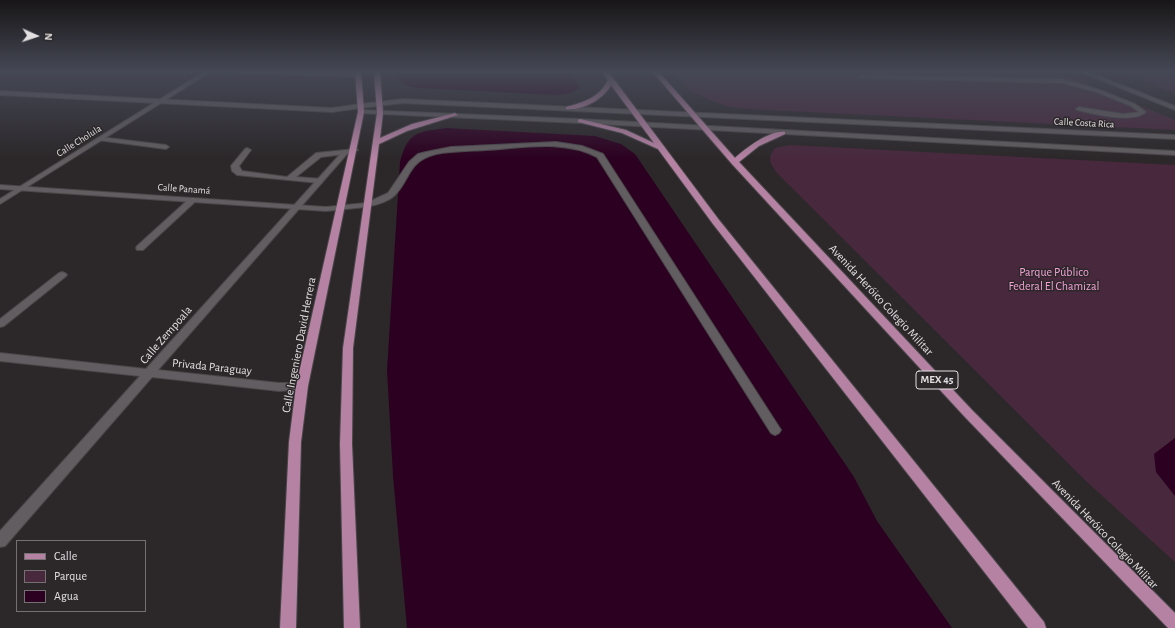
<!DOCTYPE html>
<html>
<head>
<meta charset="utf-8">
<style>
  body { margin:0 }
  #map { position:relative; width:1175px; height:628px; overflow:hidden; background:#2c282a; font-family:"Alegreya Sans",sans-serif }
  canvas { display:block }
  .legend { position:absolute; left:16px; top:540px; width:130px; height:72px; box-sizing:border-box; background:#2c282a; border:1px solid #757173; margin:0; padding:5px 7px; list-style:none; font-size:12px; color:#e2dfe1 }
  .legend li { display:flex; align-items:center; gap:8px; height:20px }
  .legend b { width:20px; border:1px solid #757173 }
  .north { position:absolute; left:16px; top:16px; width:40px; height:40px; -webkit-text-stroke:3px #2c282a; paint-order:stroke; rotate:93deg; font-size:11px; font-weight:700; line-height:16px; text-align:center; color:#e2dfe1 }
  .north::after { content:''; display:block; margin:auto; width:14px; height:18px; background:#e2dfe1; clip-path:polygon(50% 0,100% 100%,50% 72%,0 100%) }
</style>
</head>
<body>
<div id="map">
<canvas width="1175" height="628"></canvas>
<ul class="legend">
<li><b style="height:5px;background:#b682a4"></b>Calle</li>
<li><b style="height:11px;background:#48283d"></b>Parque</li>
<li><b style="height:11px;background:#2c0020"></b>Agua</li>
</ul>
<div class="north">N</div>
</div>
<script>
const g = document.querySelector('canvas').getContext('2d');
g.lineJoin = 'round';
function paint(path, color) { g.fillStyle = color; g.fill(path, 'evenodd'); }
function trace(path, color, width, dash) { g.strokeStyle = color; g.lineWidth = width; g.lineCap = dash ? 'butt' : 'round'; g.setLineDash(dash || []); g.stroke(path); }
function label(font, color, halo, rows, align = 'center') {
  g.font = font + ' "Alegreya Sans",sans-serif'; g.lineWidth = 3; g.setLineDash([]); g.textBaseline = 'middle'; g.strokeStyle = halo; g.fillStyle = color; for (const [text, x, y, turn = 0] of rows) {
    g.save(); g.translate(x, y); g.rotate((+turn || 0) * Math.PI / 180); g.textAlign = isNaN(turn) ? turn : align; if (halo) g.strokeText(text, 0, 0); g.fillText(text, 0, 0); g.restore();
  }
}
const green = new Path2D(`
  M671,71H1056L1175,120V130L747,109L725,106L691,92Z
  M1122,71H1175V94Z
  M790,145L1175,165V562L1087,482L779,175C771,165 766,159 775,148Z`);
const water = new Path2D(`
  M396,71H571L580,88L571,93L559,95L418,88L405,85L397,79Z
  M446,128L595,136L621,144L635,154L854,477L877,521L952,628H407L393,476L387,370L400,162C408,132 417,132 446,128Z
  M1175,438V496L1156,472L1154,454Z`);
const service = new Path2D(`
  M1078,71H1086L1175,106V110Z
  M861,75L1063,79L1100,90L1135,104L1146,112C1133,124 1093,114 1077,110L1076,109L1079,107L1123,114L1139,112L1131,106L1096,92L1063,83L859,78L858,77Z
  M100,137L166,145L169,147L166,149L98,140L97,139Z
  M556,142L582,146L603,154L779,427L781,430L779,433L775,435L771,433L597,157C563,139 522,148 485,150C468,151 452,151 436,154C408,161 411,178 395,195C388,202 376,205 366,207L362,205L388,193L409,162L418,154L426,152L451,147Z
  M247,148L251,150L239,166L242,171L287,177L316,153L345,150L349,152L345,154L321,157L296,177L322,179V183H319L237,175L232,171L231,166L245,149Z
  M190,198H193L197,200L143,250H137L136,248L137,246Z
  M62,272L65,273L67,275L65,277L4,326L0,327V319L59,273Z`);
const minor = new Path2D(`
  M205,71H212L0,204V199Z
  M238,71L359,73L362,75L359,77L241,73Z
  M354,148L358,150L356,151L347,154L158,370L279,383H306L308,386L306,389L279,391L152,377L5,546L0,547V531L140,376L0,361V353L146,369L343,151Z`);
const tertiary = new Path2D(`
  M0,91L332,108L360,104L363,106L360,108L332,112L0,95Z
  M0,185L326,207L366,203L370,205L366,207L326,211L0,189Z`);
const secondary = new Path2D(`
  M403,99L1175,135V139L403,103L360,108L357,106L360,104Z
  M361,110L580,119L1175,151V155L580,123L359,113L358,112Z`);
const primary = new Path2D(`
  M355,71H361L364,112L308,386L301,442L296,628H280L289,442L296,386L358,112Z
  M374,71H380L383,113L380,138L412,124L455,113L458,115L407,131L379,144L353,348L352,444L360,628H344L340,444L343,348L377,113Z
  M601,71H607L613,78L719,220L1044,622L1046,628H1028L713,224L658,149L622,133L578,122V120L580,119L626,130L654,143L611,85C604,99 582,111 566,109V107C584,102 599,98 608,80Z
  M652,71H658L735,158C746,148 770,130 785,132V134L759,146L739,162L972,410L1175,613V628H1168L964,416L732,164Z`);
const farStreetnames = [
  ["Calle Costa Rica",1084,123,3],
  ["Calle Cholula",79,141,-32],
  ["Calle Panamá",184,189,4]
];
const shields = [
  [937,380,42]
];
const shieldNames = [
  ["MEX 45",937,380]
];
const parkNames = [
  ["Parque Público",1054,272],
  ["Federal El Chamizal",1054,286]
];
const streetNames = [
  ["Avenida Heróico Colegio Militar",881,300,47],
  ["Calle Zempoala",166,335,-49],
  ["Calle Ingeniero David Herrera",299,345,-79],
  ["Privada Paraguay",212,367,6],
  ["Avenida Heróico Colegio Militar",1105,534,46]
];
paint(green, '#48283d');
paint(water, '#2c0020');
trace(service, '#4a4749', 2);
trace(minor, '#4a4749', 2);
trace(tertiary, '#4a4749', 2);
trace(secondary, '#4a4749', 2);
trace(primary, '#4a4749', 2);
paint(service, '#625d60');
paint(minor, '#625d60');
paint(tertiary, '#625d60');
paint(secondary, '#625d60');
paint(primary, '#b682a4');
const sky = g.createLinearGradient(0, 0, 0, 159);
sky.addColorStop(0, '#181617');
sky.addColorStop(0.45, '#454855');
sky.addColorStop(1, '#45485500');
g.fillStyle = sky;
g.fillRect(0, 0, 1175, 159);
label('10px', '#e2dfe1', '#2c282a', farStreetnames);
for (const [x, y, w] of shields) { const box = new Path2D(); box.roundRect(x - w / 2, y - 9, w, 18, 3); g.fillStyle = '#2c282a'; g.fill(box); trace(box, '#e2dfe1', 1); }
label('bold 11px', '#e2dfe1', null, shieldNames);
label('12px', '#f6a0d8', '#2c282a', parkNames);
label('12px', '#e2dfe1', '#2c282a', streetNames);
</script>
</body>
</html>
